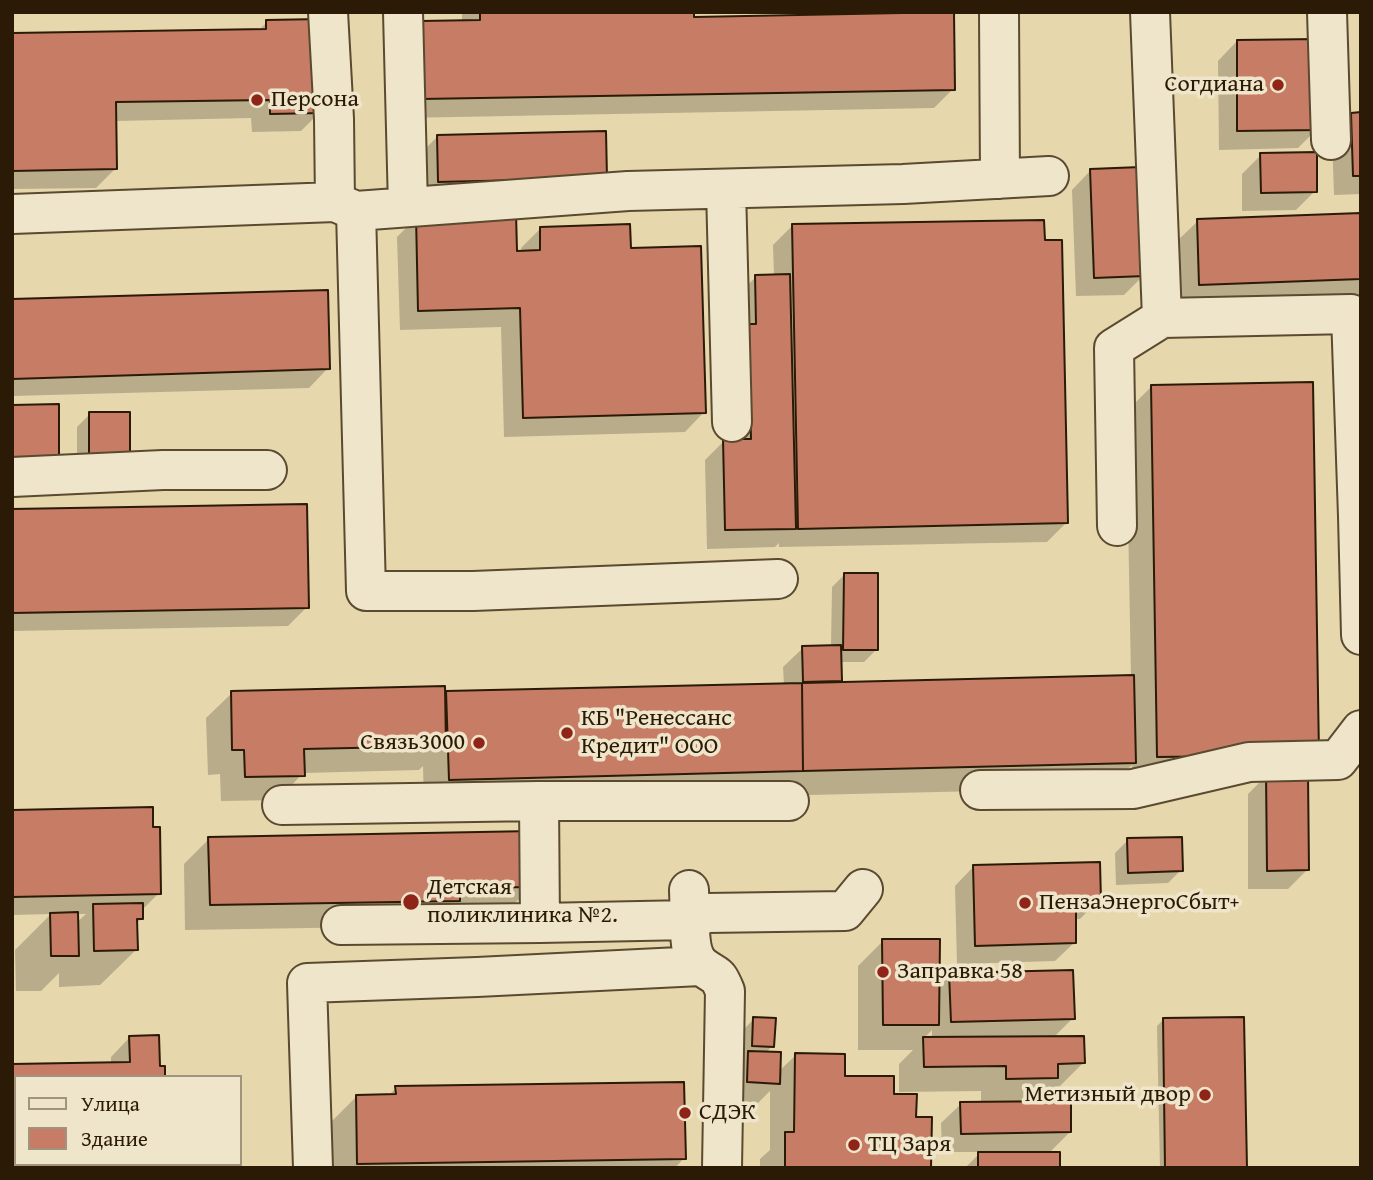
<!DOCTYPE html>
<html>
<head>
<meta charset="utf-8">
<style>
  body { margin:0 }
  #map { position:relative; width:1373px; height:1180px; overflow:hidden; background:#e6d7ad; font-family:"Gentium Book Plus",serif }
  canvas { display:block }
  .frame { position:absolute; inset:0; border:14px solid #2b1b06; pointer-events:none }
  .legend { position:absolute; left:14px; top:1075px; width:228px; height:91px; box-sizing:border-box; background:#efe5ca; border:2px solid #a1947c; margin:0; padding:9px 12px; list-style:none; font-size:21px; color:#2b1b06 }
  .legend li { display:flex; align-items:center; gap:14px; height:35px }
  .legend b { width:35px; border:2px solid #a1947c }
</style>
</head>
<body>
<div id="map">
<canvas width="1373" height="1180"></canvas>
<div class="frame"></div>
<ul class="legend">
<li><b style="height:9px;background:#efe5ca"></b>Улица</li>
<li><b style="height:19px;background:#c67c65"></b>Здание</li>
</ul>
</div>
<script>
const g = document.querySelector('canvas').getContext('2d');
g.lineJoin = 'round';
function paint(path, color) { g.fillStyle = color; g.fill(path, 'evenodd'); }
function trace(path, color, width, dash) { g.strokeStyle = color; g.lineWidth = width; g.lineCap = dash ? 'butt' : 'round'; g.setLineDash(dash || []); g.stroke(path); }
function label(font, color, halo, rows, align = 'center') {
  g.font = font + ' "Gentium Book Plus",serif'; g.lineWidth = 7; g.setLineDash([]); g.textBaseline = 'middle'; g.strokeStyle = halo; g.fillStyle = color; for (const [text, x, y, turn = 0] of rows) {
    g.save(); g.translate(x, y); g.rotate((+turn || 0) * Math.PI / 180); g.textAlign = isNaN(turn) ? turn : align; if (halo) g.strokeText(text, 0, 0); g.fillText(text, 0, 0); g.restore();
  }
}
const shadow = new Path2D(`
  M462,12H692L693,18L953,89L934,108L402,118L462,22Z
  M267,22L320,112L301,131L252,132L251,118L115,121V169L96,188L12,189V35L258,31Z
  M1237,41L1317,129L1298,148L1219,150L1218,61Z
  M1351,114H1361V194L1334,195L1332,134Z
  M437,137L606,177L419,201L418,156Z
  M1261,155L1315,191L1296,210L1242,211V174Z
  M1091,170L1143,276L1124,295L1076,296L1072,190Z
  M1361,215V297L1180,303L1178,240L1198,221Z
  M416,218L515,253L522,252L521,248L541,228L629,250L704,412L685,432L504,437L501,327L400,330L397,237Z
  M792,226L1066,523L1047,542L779,547V543L775,547L707,549L705,460L724,441L736,296L756,277L774,276L773,245Z
  M12,301L328,368L309,388L12,396Z
  M1152,386L1297,775L1307,870L1288,889H1248V794L1262,780L1133,782L1132,765L1109,788L424,804L423,766L419,770L303,773L278,800L221,801L220,774L208,775L206,718L232,693L443,697L447,693L784,685L783,667L803,648L831,647L832,587L845,574L876,650L864,662H840V680L837,684L1131,677L1126,412Z
  M90,414L128,453L77,466V427Z
  M12,511L307,607L288,626L12,631Z
  M12,812L159,893L141,911L142,918L135,925L136,950L100,985L59,987V973L41,991H16L15,950L51,914L12,915ZM76,914H86L76,923Z
  M209,839L532,886L506,912L433,926L185,930L184,864Z
  M1128,840L1181,870L1168,883L1116,885L1115,853Z
  M974,866L1099,900L1080,919H1074L1075,942L1055,961L957,964L955,886Z
  M883,941L938,987L950,975L1073,1018L1053,1038L1083,1063L1058,1088H1045L1030,1103L1070,1132L1048,1154L1058,1168H965L981,1152H942L941,1123L961,1104H981V1091L899,1092V1064L913,1050H858V966ZM932,1030V1039H923Z
  M754,1019L772,1046L766,1053L778,1072L796,1055L843,1078L892,1096L915,1119L930,1168H760V1159L770,1150V1091L753,1108L722,1107L729,1044Z
  M1163,1020L1245,1168H1160L1157,1026Z
  M130,1037L158,1068L16,1077V1155H12V1066L111,1064V1057Z
  M396,1088L684,1158L675,1168H322L321,1132L357,1096H388Z`);
const building = new Path2D(`
  M480,12H694V17L954,12L955,90L421,99L420,21L480,20Z
  M321,19L322,113L270,114V100L116,102L117,169L12,171V33L266,29V20Z
  M1318,39L1319,130L1237,131V40Z
  M1361,112V176H1353L1351,113Z
  M606,131L607,178L438,182L437,135Z
  M1317,152V192L1261,193L1260,153Z
  M1141,167L1145,276L1094,278L1090,169Z
  M516,213L517,251L540,250V227L630,224L631,248L701,246L706,413L523,418L520,308L418,311L416,216Z
  M1361,213V279L1199,285L1197,219Z
  M1044,220L1045,240H1062L1068,523L798,529L792,224Z
  M790,274L796,529L725,530L723,439H751L748,324H756L755,275Z
  M328,290L330,369L12,379V299Z
  M1313,382L1319,755L1157,757L1151,385Z
  M59,404V464H12V405Z
  M89,412H130V454H89Z
  M307,504L309,608L12,613V509Z
  M844,573H878V650H843Z
  M841,645L842,681L803,682L802,646Z
  M1134,675L1136,763L803,771L802,683Z
  M802,683L803,771L449,780L446,691Z
  M445,686L446,746L304,749L305,776L245,777L244,750H232L231,691Z
  M1266,773H1308L1309,870L1267,871Z
  M153,807V827H160L161,894L12,897V810Z
  M533,831V887L460,888V901L210,905L208,837Z
  M1182,837L1183,871L1128,873L1127,838Z
  M1100,862L1101,901H1076V943L975,946L973,865Z
  M143,903V919H137L138,950L94,951L93,904Z
  M78,912L79,956H51L50,913Z
  M882,939H940L939,1025H883Z
  M1073,970L1075,1019L951,1022L949,973Z
  M753,1017L776,1018L774,1047L752,1046Z
  M1244,1017L1247,1168H1165L1163,1018Z
  M159,1035L160,1066H165V1077H16V1137H12V1064L130,1062L129,1036Z
  M1084,1036L1085,1063L1058,1064V1078L1006,1079V1066L924,1067L923,1037Z
  M748,1051L781,1052L780,1084L747,1082Z
  M795,1053L845,1054V1076H894V1094H917L916,1117H932L931,1168H785V1132H794Z
  M684,1082L686,1159L357,1164L356,1095L396,1094L395,1086Z
  M1071,1101V1132L961,1134L960,1102Z
  M978,1152H1060V1168H978Z`);
const minor = new Path2D(`
  M403,12L408,207
  M999,12L1000,179
  M1150,12L1162,318L1351,314L1358,516
  M1327,12L1331,140
  M726,189L732,422
  M335,202L356,211L366,591H473L778,579
  M356,211L628,191L903,184L1049,176
  M12,214L335,202L334,119L328,12
  M12,477L163,470H267
  M1361,516H1358L1361,635
  M1117,526L1114,348L1162,318
  M980,790L1133,789L1249,762L1338,760L1361,730
  M539,801H789
  M282,805L539,801L540,923L690,920L689,890
  M341,925L540,923
  M313,1168L307,983L477,977L700,966
  M722,1168L725,991C717,972 718,978 703,967C689,957 690,936 690,920L707,913L845,911L863,889`);
const markers = [
  [1278,85,7,"#8f2418"],
  [257,100,7,"#8f2418"],
  [567,733,7,"#8f2418"],
  [479,743,7,"#8f2418"],
  [411,902,9,"#8f2418"],
  [1025,903,7,"#8f2418"],
  [883,972,7,"#8f2418"],
  [1205,1095,7,"#8f2418"],
  [685,1113,7,"#8f2418"],
  [854,1145,7,"#8f2418"]
];
const poiNames = [
  ["Согдиана",1264,85,"right"],
  ["Персона",271,100],
  ["КБ \"Ренессанс",581,719],
  ["Кредит\" ООО",581,747],
  ["Связь3000",465,743,"right"],
  ["Детская",427,888],
  ["поликлиника №2.",427,916],
  ["ПензаЭнергоСбыт+",1039,903],
  ["Заправка 58",897,972],
  ["Метизный двор",1191,1095,"right"],
  ["СДЭК",699,1113],
  ["ТЦ Заря",868,1145]
];
paint(shadow, '#0003');
paint(building, '#c67c65');
trace(building, '#2b1b06', 2);
trace(minor, '#5a4a30', 42);
trace(minor, '#efe5ca', 38);
for (const [x, y, r, color] of markers) { const dot = new Path2D(); dot.arc(x, y, r, 0, 2 * Math.PI); g.fillStyle = color; g.fill(dot); trace(dot, '#efe5ca', 2.5); }
label('24px', '#2b1b06', '#efe5ca', poiNames, 'left');
</script>
</body>
</html>
